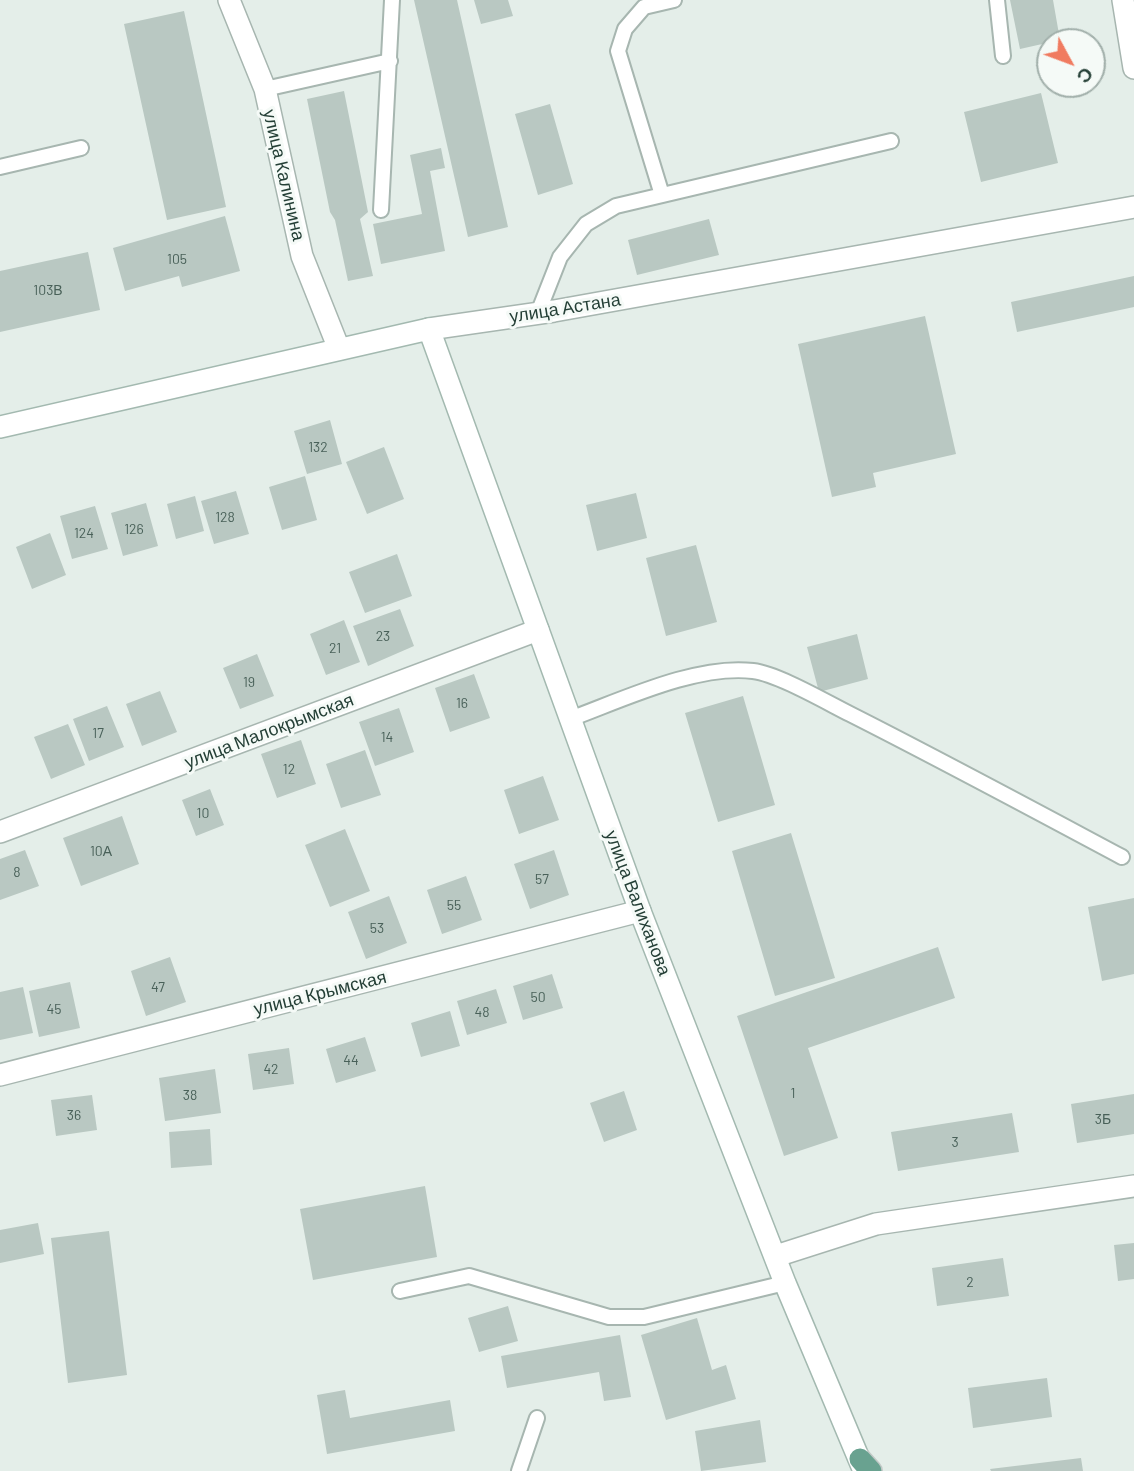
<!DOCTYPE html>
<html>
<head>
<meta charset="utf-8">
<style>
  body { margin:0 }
  #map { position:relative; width:1134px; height:1471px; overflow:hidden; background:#e4eee9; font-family:Barlow,sans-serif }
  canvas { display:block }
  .north { position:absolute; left:1036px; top:28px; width:70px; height:70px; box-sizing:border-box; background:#f5faf7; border:2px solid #a1afaa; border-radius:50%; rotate:131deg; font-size:19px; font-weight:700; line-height:28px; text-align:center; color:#243f36 }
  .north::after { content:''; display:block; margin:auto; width:24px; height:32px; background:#f07b60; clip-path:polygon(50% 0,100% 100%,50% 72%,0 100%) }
</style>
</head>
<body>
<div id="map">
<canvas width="1134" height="1471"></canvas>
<div class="north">С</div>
</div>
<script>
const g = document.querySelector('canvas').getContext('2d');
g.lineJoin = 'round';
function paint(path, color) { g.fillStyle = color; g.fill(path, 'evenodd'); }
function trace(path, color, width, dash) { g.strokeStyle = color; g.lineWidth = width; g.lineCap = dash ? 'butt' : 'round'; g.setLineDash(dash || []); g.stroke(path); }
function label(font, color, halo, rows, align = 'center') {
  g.font = font + ' Barlow,sans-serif'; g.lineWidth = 6; g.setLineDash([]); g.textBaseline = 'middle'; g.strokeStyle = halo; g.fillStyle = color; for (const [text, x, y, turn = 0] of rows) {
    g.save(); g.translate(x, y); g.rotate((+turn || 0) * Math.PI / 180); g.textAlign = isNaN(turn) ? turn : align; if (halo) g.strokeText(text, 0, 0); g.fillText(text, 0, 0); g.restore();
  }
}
const building = new Path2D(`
  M414,0H457L508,227L468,237Z
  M474,0H508L513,16L481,24Z
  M1010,0H1053L1060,40L1020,49Z
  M184,11L226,207L167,220L124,24Z
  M344,91L368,212L360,219L373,276L348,281L335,220L330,212L307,99Z
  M1041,93L1058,163L981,182L964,112Z
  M550,104L573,184L538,195L515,114Z
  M441,148L445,168L430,171L445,251L381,264L373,224L422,214L410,155Z
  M225,216L240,271L182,287L179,276L125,291L113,248Z
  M709,219L719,255L637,275L628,240Z
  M88,252L100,310L0,332V271Z
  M1134,276V307L1017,332L1011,302Z
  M925,316L956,454L873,473L876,487L832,497L798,344Z
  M330,420L342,464L307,474L294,431Z
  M384,447L404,499L367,514L346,462Z
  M305,476L317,520L282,530L269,487Z
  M236,491L249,534L214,544L201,501Z
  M636,493L647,538L597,551L586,505Z
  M195,496L204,531L176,539L167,504Z
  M146,503L158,546L123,556L111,513Z
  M95,506L108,549L72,559L60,516Z
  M50,533L66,575L32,589L16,547Z
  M696,545L717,622L666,636L646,558Z
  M397,554L412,596L365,613L349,572Z
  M400,609L414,646L368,666L353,626Z
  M344,620L360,662L326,675L310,634Z
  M857,634L868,679L819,692L807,647Z
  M257,654L274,696L240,709L223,668Z
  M474,674L490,718L450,732L435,688Z
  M160,691L177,732L142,746L126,704Z
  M743,696L775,805L718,822L685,713Z
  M107,706L124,747L89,761L73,719Z
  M399,708L414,752L375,766L359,722Z
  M68,724L85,765L51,779L34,737Z
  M301,740L316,784L277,798L261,754Z
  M365,750L381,795L341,808L326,764Z
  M543,776L559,820L519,834L504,790Z
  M210,789L224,825L196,836L182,800Z
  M122,816L139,864L81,886L63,838Z
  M345,829L370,891L330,907L305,845Z
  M791,833L835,978L775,996L732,851Z
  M25,850L39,886L0,900V859Z
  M554,850L569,895L530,909L514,864Z
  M466,876L482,920L442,934L427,890Z
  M389,896L407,943L366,959L348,912Z
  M1134,898V974L1102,981L1088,907Z
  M938,947L955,998L808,1048L838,1138L784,1156L737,1016Z
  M170,957L186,1002L146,1016L131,971Z
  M552,974L563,1008L523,1020L513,986Z
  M70,982L80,1028L39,1037L29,991Z
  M23,987L33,1033L0,1040V992Z
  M496,989L507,1023L467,1035L457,1001Z
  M450,1011L460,1046L421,1057L411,1023Z
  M365,1037L376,1071L336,1083L326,1049Z
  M289,1048L294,1084L253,1090L248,1054Z
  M215,1069L221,1113L165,1121L159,1078Z
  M624,1091L637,1130L604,1142L590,1103Z
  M1134,1094V1134L1077,1143L1071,1104Z
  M92,1095L97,1130L56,1136L51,1100Z
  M1012,1113L1019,1152L898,1171L891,1132Z
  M210,1129L212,1165L171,1168L169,1132Z
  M425,1186L437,1257L313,1280L300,1209Z
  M38,1223L44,1254L0,1263V1230Z
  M109,1231L127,1375L68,1383L51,1238Z
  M1134,1243V1279L1118,1281L1114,1245Z
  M1003,1258L1009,1296L937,1306L932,1268Z
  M508,1306L518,1341L479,1352L468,1318Z
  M697,1318L712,1370L726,1365L736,1399L666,1420L641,1335Z
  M620,1335L631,1397L604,1401L599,1372L507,1388L501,1356Z
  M1047,1378L1052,1417L973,1428L968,1388Z
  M345,1390L350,1418L450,1400L455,1431L327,1454L317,1395Z
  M760,1420L766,1462L701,1471L695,1431Z
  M1081,1458L1083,1471H991L990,1469Z`);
const lane = new Path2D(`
  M997,0L1003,56
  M265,89L390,61
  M0,167L81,148
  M662,195L618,51L625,29L644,7L674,0
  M381,210L392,0
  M538,313L560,257L586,224L616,206L891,141
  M570,719C622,700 697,664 753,671C778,674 826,702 850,714C941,760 1032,809 1122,857
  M400,1291L469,1276L609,1317H644L785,1283
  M519,1471L537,1418`);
const street = new Path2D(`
  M229,0L265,89L302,256L339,349
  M1123,0L1134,68
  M429,329L554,311L1134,207
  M0,832L538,630
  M0,1075L640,911
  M776,1256L876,1224L1134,1186`);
const secondary = new Path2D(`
  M0,427L429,329L640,911L785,1283L864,1471`);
const primary = new Path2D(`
  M860,1459L871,1471`);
const numberNames = [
  ["105",177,259],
  ["103В",48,290],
  ["132",318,447],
  ["128",225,517],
  ["126",134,529],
  ["124",84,533],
  ["23",383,636],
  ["21",335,648],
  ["19",249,682],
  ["16",462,703],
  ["17",98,733],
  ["14",387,737],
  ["12",289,769],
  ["10",203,813],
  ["10А",101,851],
  ["8",17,872],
  ["57",542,879],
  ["55",454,905],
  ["53",377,928],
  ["47",158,987],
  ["50",538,997],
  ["45",54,1009],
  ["48",482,1012],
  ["44",351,1060],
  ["42",271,1069],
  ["1",793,1093],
  ["38",190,1095],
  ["36",74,1115],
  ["3Б",1103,1119],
  ["3",955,1142],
  ["2",970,1282]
];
const streetNames = [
  ["улица Калинина",284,175,77],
  ["улица Астана",565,308,-9],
  ["улица Малокрымская",269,731,-21],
  ["улица Валиханова",638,903,69],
  ["улица Крымская",320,993,-14]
];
paint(building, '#b9c8c2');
trace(lane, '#a7b6b0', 18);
trace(street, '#a7b6b0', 24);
trace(secondary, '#a3b9b0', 24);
trace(primary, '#c2c9c7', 24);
trace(lane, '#fff', 14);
trace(street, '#fff', 21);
trace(secondary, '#fff', 21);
trace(primary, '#69a290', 21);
label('14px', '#496159', null, numberNames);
label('18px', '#243f36', '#f5faf7', streetNames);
</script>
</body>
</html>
